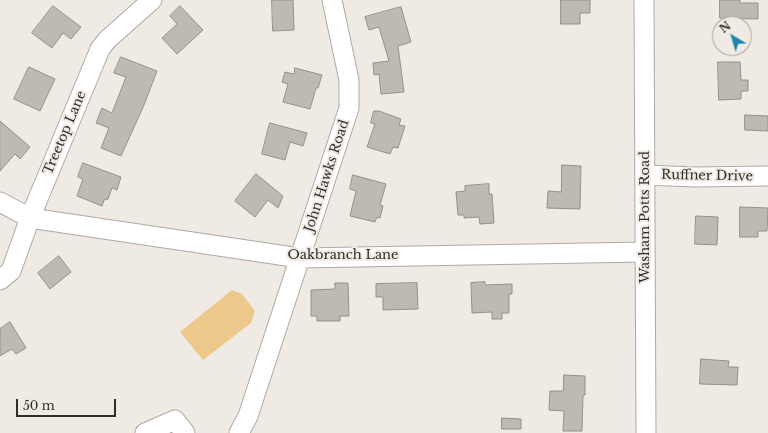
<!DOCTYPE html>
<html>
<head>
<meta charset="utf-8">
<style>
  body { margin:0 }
  #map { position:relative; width:768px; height:433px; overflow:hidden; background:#efeae3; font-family:"Libre Baskerville",serif }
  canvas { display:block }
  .north { position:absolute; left:712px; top:16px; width:40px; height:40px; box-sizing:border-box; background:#efeae3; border:1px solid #a39f99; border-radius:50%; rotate:322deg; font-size:11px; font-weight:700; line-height:16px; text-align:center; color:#302e2b }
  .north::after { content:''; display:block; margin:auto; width:14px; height:18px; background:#1d85ae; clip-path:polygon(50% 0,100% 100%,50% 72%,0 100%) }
  .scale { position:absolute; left:16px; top:399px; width:100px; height:18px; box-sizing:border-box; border:2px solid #302e2b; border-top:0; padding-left:5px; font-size:12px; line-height:14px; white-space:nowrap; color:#302e2b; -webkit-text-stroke:3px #efeae3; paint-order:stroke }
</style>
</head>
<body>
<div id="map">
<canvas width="768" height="433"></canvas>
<div class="north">N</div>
<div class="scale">50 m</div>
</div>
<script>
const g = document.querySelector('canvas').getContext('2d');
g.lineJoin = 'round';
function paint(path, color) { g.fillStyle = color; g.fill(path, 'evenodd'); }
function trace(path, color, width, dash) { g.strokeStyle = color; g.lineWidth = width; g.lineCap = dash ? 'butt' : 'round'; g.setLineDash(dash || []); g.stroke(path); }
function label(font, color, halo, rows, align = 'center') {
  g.font = font + ' "Libre Baskerville",serif'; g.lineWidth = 4; g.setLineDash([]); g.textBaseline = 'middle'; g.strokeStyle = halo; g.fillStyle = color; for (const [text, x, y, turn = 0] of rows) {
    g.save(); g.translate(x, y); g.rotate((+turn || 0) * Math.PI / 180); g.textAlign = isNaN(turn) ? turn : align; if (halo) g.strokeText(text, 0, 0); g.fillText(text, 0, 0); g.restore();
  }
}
const green = new Path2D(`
  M232,290L242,294L255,311L251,323L203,360L180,332Z`);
const building = new Path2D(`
  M272,0H293L294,30L273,31Z
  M561,0H590V13H580V24H561Z
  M720,0H740V3H758V19L720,18Z
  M53,6L81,27L71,39L63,33L52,48L32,33Z
  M180,6L203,30L177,54L162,38L177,24L170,16Z
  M401,7L411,42L398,46L404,92L381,94L379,74L374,75L373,63L389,61L379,27L369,30L365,17Z
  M121,57L157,71L144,105L121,156L101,148L109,128L96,123L102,108L112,113L126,77L114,73Z
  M718,62H740L741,80H748V91H741V99L719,100Z
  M29,67L55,79L40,111L14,99Z
  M295,68L322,75L318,88H316L310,109L283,102L288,84L282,82L285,72L294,74Z
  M374,111H379L401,119L399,125L405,126L398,148L393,147L390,154L367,147L375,124L371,123Z
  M745,115L768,116V131L745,130Z
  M0,121L30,147L20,159L15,154L0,171Z
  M270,123L307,133L303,146L290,142L285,160L262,154Z
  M83,163L121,177L117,190L112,188L108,199L104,200L102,206L77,196L83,179L78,177Z
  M562,165L581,166L580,209L547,208L548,191L561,192Z
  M256,174L283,196L278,208L268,200L255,217L235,201Z
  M353,175L386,184L380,205L383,206L380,218L377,217L375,222L350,216L356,191L350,189Z
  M489,184V194H492L494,223L480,224L479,217L464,218V215H458L456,192L465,191V186Z
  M740,207L768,208L767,231H758V237H740Z
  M696,216L718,217L717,245L695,244Z
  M59,256L71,272L50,289L38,273Z
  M485,282V285L512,284V294H509V313H502V319H492V312L472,313L471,283Z
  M335,283H348L349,316H340V321H317V316H311V290L335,289Z
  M417,283L418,309L383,310V297H376V284Z
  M10,322L26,348L16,354L12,349L0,356V329Z
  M701,359L729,361L728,367H738L737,385L700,384Z
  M564,375L585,376V395H583L582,431H563L564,411L549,410L550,391H563Z
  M502,418L521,419V429H502Z`);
const minor = new Path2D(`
  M644,0L646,433
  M645,175L695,177L768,176
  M0,202L30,218L300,258L645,252
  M0,280L11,271L30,218L100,49L107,40L152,0
  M145,433L175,420L185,433
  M239,433L248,416L349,108V80L332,0`);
const streetNames = [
  ["Treetop Lane",65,133,-67],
  ["John Hawks Road",327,176,-72],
  ["Ruffner Drive",707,176,1],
  ["Washam Potts Road",645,217,-90],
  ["Oakbranch Lane",343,255]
];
paint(green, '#ecc88b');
paint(building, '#beb9b2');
trace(building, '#94908a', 1);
trace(minor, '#aeaaa3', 21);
trace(minor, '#fff', 19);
label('13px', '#302e2b', '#efeae3', streetNames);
</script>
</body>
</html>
